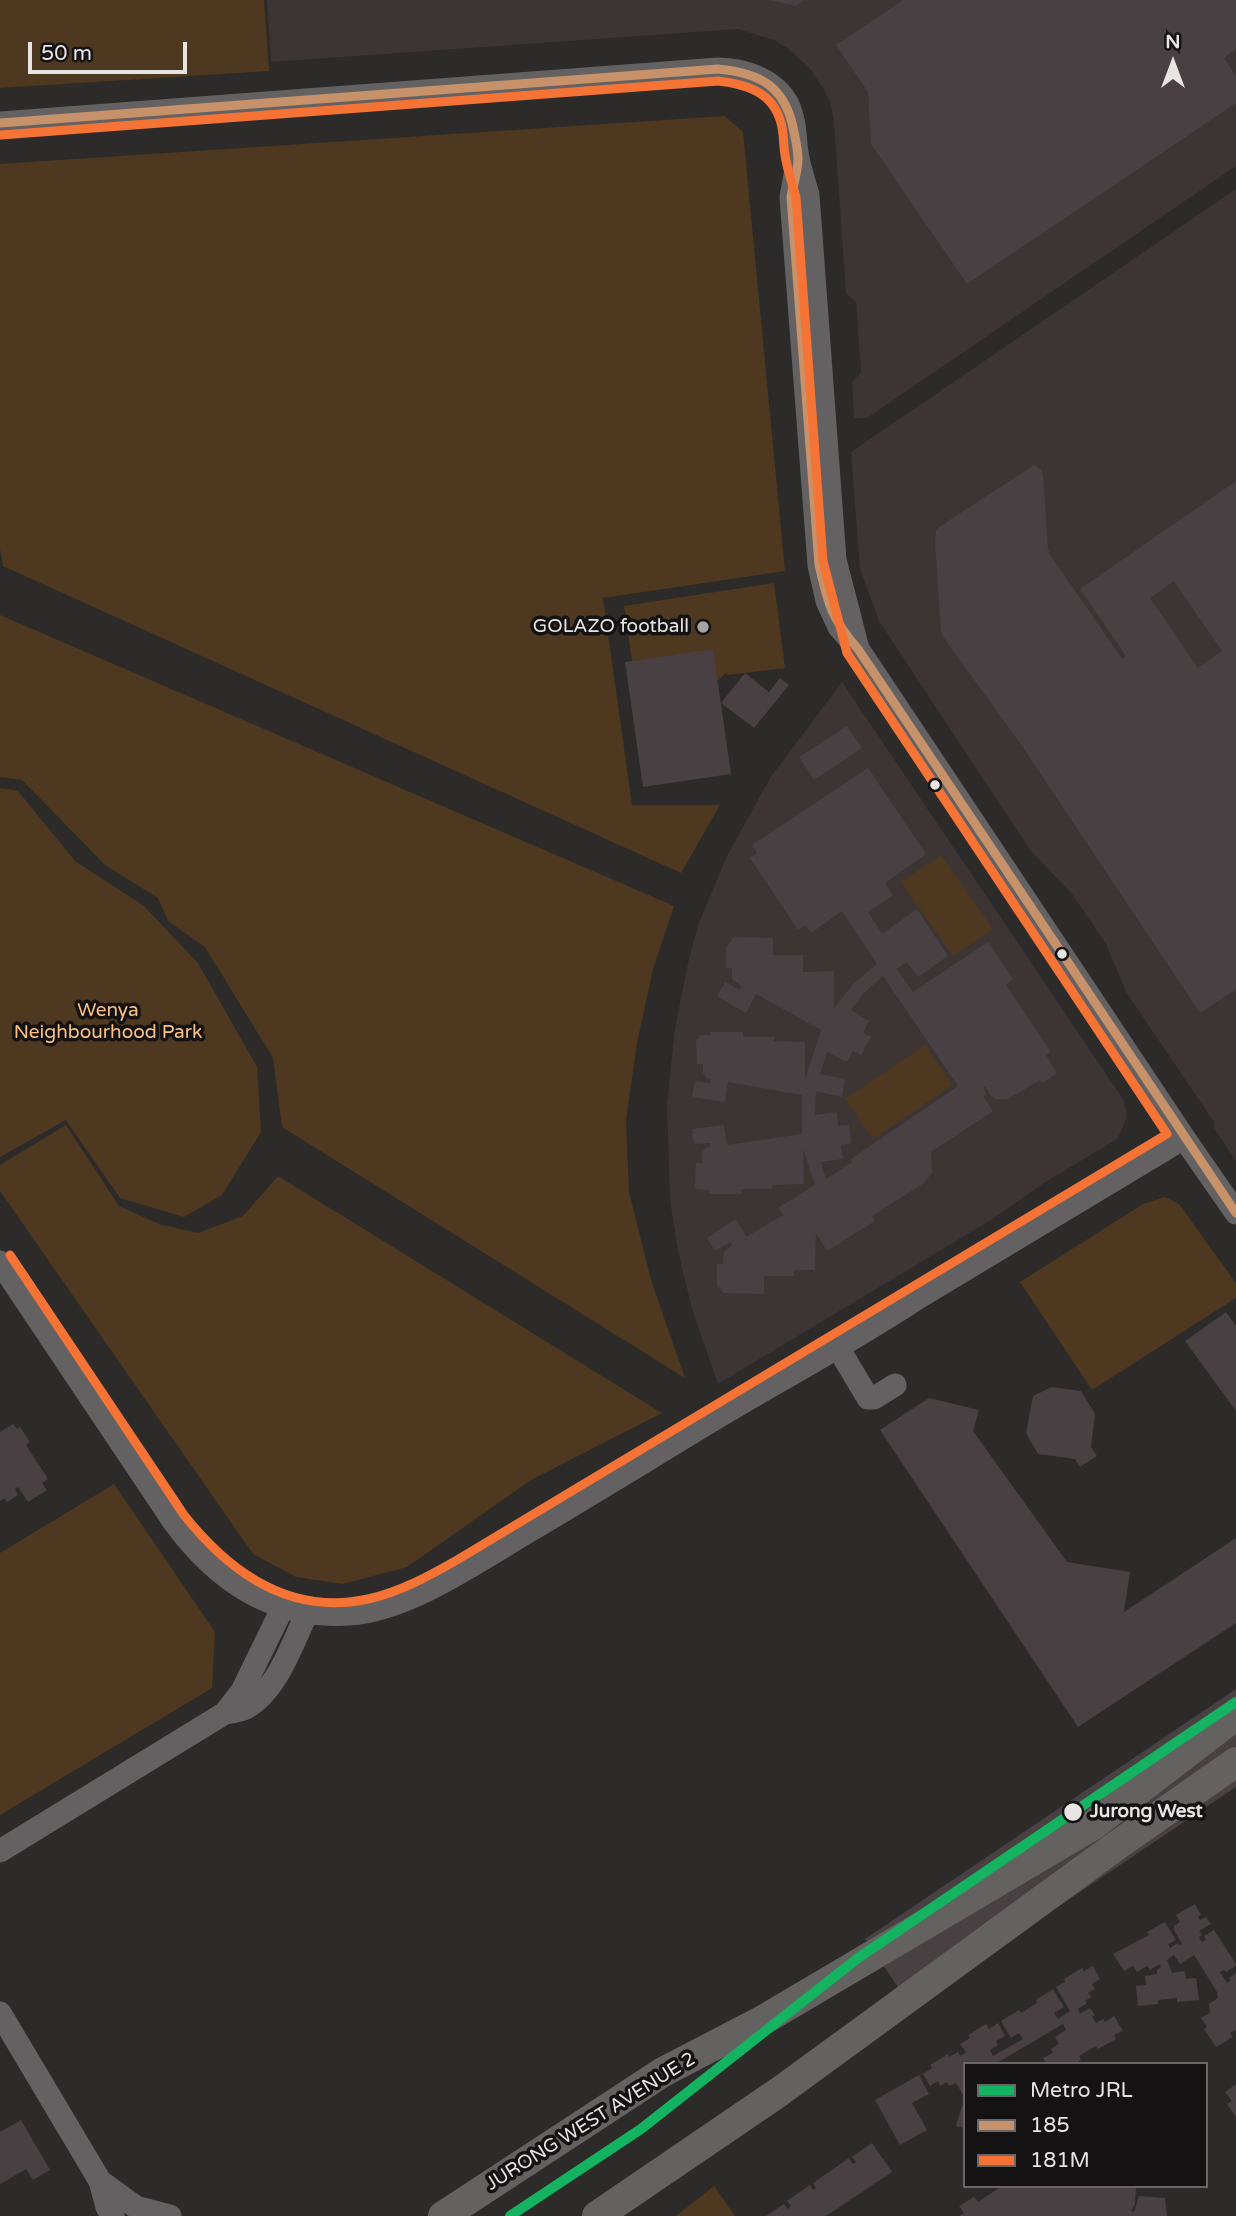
<!DOCTYPE html>
<html>
<head>
<meta charset="utf-8">
<style>
  body { margin:0 }
  #map { position:relative; width:1236px; height:2216px; overflow:hidden; background:#2d2a2a; font-family:"Varela Round",sans-serif }
  canvas { display:block }
  .legend { position:absolute; left:963px; top:2062px; width:245px; height:126px; box-sizing:border-box; background:#141212; border:2px solid #686666; margin:0; padding:9px 12px; list-style:none; font-size:21px; color:#e7e4e4 }
  .legend li { display:flex; align-items:center; gap:14px; height:35px }
  .legend b { width:35px; border:2px solid #686666 }
  .north { position:absolute; left:1138px; top:28px; width:70px; height:70px; -webkit-text-stroke:5px #141212; paint-order:stroke; rotate:0deg; font-size:19px; font-weight:700; line-height:28px; text-align:center; color:#e7e4e4 }
  .north::after { content:''; display:block; margin:auto; width:24px; height:32px; background:#e7e4e4; clip-path:polygon(50% 0,100% 100%,50% 72%,0 100%) }
  .scale { position:absolute; left:28px; top:42px; width:159px; height:32px; box-sizing:border-box; border:4px solid #e7e4e4; border-top:0; padding-left:9px; font-size:21px; line-height:24px; white-space:nowrap; color:#e7e4e4; -webkit-text-stroke:5px #141212; paint-order:stroke }
</style>
</head>
<body>
<div id="map">
<canvas width="1236" height="2216"></canvas>
<ul class="legend">
<li><b style="height:9px;background:#13b361"></b>Metro JRL</li>
<li><b style="height:9px;background:#c7916a"></b>185</li>
<li><b style="height:9px;background:#f57335"></b>181M</li>
</ul>
<div class="north">N</div>
<div class="scale">50 m</div>
</div>
<script>
const g = document.querySelector('canvas').getContext('2d');
g.lineJoin = 'round';
function paint(path, color) { g.fillStyle = color; g.fill(path, 'evenodd'); }
function trace(path, color, width, dash) { g.strokeStyle = color; g.lineWidth = width; g.lineCap = dash ? 'butt' : 'round'; g.setLineDash(dash || []); g.stroke(path); }
function label(font, color, halo, rows, align = 'center') {
  g.font = font + ' "Varela Round",sans-serif'; g.lineWidth = 7; g.setLineDash([]); g.textBaseline = 'middle'; g.strokeStyle = halo; g.fillStyle = color; for (const [text, x, y, turn = 0] of rows) {
    g.save(); g.translate(x, y); g.rotate((+turn || 0) * Math.PI / 180); g.textAlign = isNaN(turn) ? turn : align; if (halo) g.strokeText(text, 0, 0); g.fillText(text, 0, 0); g.restore();
  }
}
const built = new Path2D(`
  M267,0H1236V166L867,418H854L852,382L861,372L856,302L846,293L834,123L831,105L823,88L811,70L790,50L774,40L738,29L271,62Z
  M1236,189V1161L1214,1128V1122L1126,992L1106,944L1072,894L1030,850L879,621L860,569L851,452Z
  M842,682L1123,1099L1126,1109V1119L1118,1138L1109,1144L1044,1183L991,1220L718,1384L692,1309L678,1251L670,1200L667,1104L675,1028L688,963L698,925L727,856L770,778Z`);
const green = new Path2D(`
  M0,0H264L269,71L0,88Z
  M725,116L743,132L785,571L603,598L632,805H720L681,873L3,566L0,549V164Z
  M774,583L785,668L727,675L726,673L711,687L649,666L647,659L632,661L624,606Z
  M0,615L674,906L653,969L637,1043L626,1120L629,1192L651,1280L685,1378L282,1127L273,1058L205,947L168,921L158,898L105,865L22,780L0,777Z
  M0,788L18,791L75,861L144,906L198,963L257,1067L261,1132L222,1195L184,1217L120,1198L66,1120L0,1157Z
  M941,855L993,929L953,956L901,882Z
  M925,1045L953,1085L873,1139L845,1099Z
  M66,1125L119,1206L159,1224L198,1233L243,1216L278,1176L662,1413L531,1480L407,1567L343,1584L296,1577L253,1554L0,1191V1165Z
  M1165,1197L1179,1204L1236,1283V1298L1092,1390L1020,1282L1143,1204Z
  M114,1484L215,1632L212,1688L0,1815V1553Z
  M714,2186L735,2216H676Z`);
const building = new Path2D(`
  M769,0H804L796,6Z
  M903,0H1236V49L1224,58L1236,76V103L967,284L871,144L868,92L836,45Z
  M1034,465L1041,470L1043,475L1048,549L1051,556L1122,659L1126,656L1080,589L1236,481V989L1200,1013L1022,746L944,638L941,631L935,542L936,531L939,527ZM1174,581L1222,651L1198,668L1150,598Z
  M713,649L731,774L643,787L625,662Z
  M745,673L769,692L780,678L789,685L754,728L721,703Z
  M847,726L862,748L814,780L799,757Z
  M868,768L926,854L885,883L893,895L868,912L882,934L917,909L948,956L918,977L907,962L897,969L913,992L988,942L1013,979L1006,985L1051,1052L1046,1055L1057,1073L1043,1083L1040,1080L1008,1099H996L991,1096L985,1086L983,1088L987,1094L983,1096L993,1111L931,1152L932,1173L924,1183L872,1216L875,1221L827,1251L816,1233L815,1270H794V1276H764V1294L724,1293L717,1286V1264H723L724,1252L732,1245L730,1242L715,1251L707,1238L736,1219L746,1237L783,1215L778,1208L815,1185L803,1148L804,1184L772,1185V1189H741L742,1194H709V1190L697,1189L695,1187L696,1163H702V1153L705,1148L710,1147V1143L694,1144L692,1129L724,1125L727,1145L802,1134V1095L728,1082L725,1102L692,1097L695,1081L711,1083V1079L707,1078L703,1073V1064H697L696,1040L701,1035H710V1032H743V1037H774V1041L805,1042V1080L821,1030L756,994L746,1013L717,996L725,982L740,990L742,986L732,979V968H726V948L734,937L773,938V955H803V972L834,971V1008L853,984L877,964L842,911L811,933L805,925L798,930L750,858L757,853L752,845ZM883,976L958,1086L851,1159L852,1162L826,1179L821,1162L843,1159L841,1145L851,1143L849,1125L838,1126L837,1112L815,1115L816,1091L842,1097L845,1079L820,1074L827,1052L847,1062L853,1051L861,1055L871,1037L863,1033L869,1021L851,1010L864,993Z
  M1226,1312L1236,1326V1411L1185,1341Z
  M1052,1387L1081,1391L1095,1414L1091,1447L1097,1456L1080,1467L1075,1459L1038,1454L1026,1433L1033,1396Z
  M929,1398L979,1410L973,1431L1067,1562L1130,1572L1124,1612L1236,1538V1623L1078,1727L880,1430Z
  M13,1424L17,1429L20,1427L30,1442L26,1445L48,1479L42,1483L47,1490L28,1502L18,1487L15,1489L18,1495L7,1502L4,1498L0,1501V1432Z
  M1236,1689V1787L911,2006L865,1939Z
  M1195,1904L1201,1915L1198,1917L1200,1920L1206,1917L1211,1924L1199,1931L1202,1935L1199,1937L1202,1942L1206,1940L1204,1936L1214,1930L1236,1964V1966L1226,1972L1224,1970L1220,1972L1227,1983L1231,1980L1229,1978L1236,1973V2030L1230,2033L1233,2037L1216,2047L1204,2029L1207,2027L1201,2018L1210,2013L1209,2004L1218,1998L1217,1992L1194,1955L1180,1964L1174,1955L1167,1960L1172,1973L1185,1971L1186,1979L1196,1978L1199,2000L1177,2002V1998L1158,2000V2004L1138,2006L1136,1986L1146,1985L1145,1976L1157,1974V1970L1161,1967L1160,1964L1150,1970L1147,1966L1137,1972L1133,1966L1124,1971L1113,1954L1149,1935L1147,1932L1165,1922L1176,1940L1168,1944L1170,1948L1178,1943L1179,1945L1182,1944L1174,1930V1926L1180,1922L1176,1915Z
  M1093,1966L1100,1979L1092,1984L1095,1989L1088,1993L1091,1997L1085,2001L1087,2003L1078,2009L1080,2014L1090,2008L1095,2015L1092,2017L1096,2023L1103,2019L1105,2022L1114,2016L1123,2031L1114,2035L1116,2039L1098,2049L1096,2046L1079,2056L1081,2060L1074,2064H1047L1043,2058L1053,2053L1051,2049L1059,2044L1055,2037L1066,2030L1063,2024L995,2064H965V2098L956,2083L949,2086L947,2082L940,2086L938,2081L930,2086L923,2074L932,2068L930,2065L948,2054L949,2057L958,2052L961,2056L966,2052L960,2044L970,2038L968,2035L986,2024L989,2029L998,2023L1005,2036L996,2041L998,2045L990,2050L993,2056L1023,2039L1019,2033L1011,2038L1001,2021L1019,2010L1021,2013L1037,2003L1036,2000L1053,1989L1064,2007L1054,2013L1058,2019L1070,2011L1056,1987L1065,1982L1064,1979L1082,1968L1084,1971Z
  M919,2075L929,2094L912,2103L927,2130L900,2145L875,2100Z
  M1236,2084V2117L1227,2104L1232,2101L1225,2092Z
  M962,2106L965,2107V2128L956,2126Z
  M21,2120L50,2170L33,2180L26,2169L0,2184V2132Z
  M872,2143L892,2172L826,2216H766L784,2204L788,2209L791,2206L787,2201L810,2185L813,2190L816,2188L813,2183L849,2158L853,2164L856,2162L852,2157Z
  M1002,2186H1136L1135,2204L1131,2211L1134,2212L1139,2196L1165,2198L1167,2216H959L964,2213L959,2206L974,2197L978,2202Z`);
const minor = new Path2D(`
  M0,123L718,69C750,70 786,83 793,120C796,132 795,145 798,158C800,170 805,183 808,195L835,560L858,649
  M797,164L791,197L819,565L827,601L839,627L858,649L1184,1138L1236,1213
  M0,1262L174,1522C217,1581 274,1619 349,1614C406,1611 476,1563 526,1533C587,1497 647,1460 708,1423C777,1381 850,1343 918,1298L1184,1138
  M837,1346L868,1398H874L895,1385
  M225,1713L242,1691L283,1607
  M0,1851L225,1713C232,1712 240,1711 246,1708C277,1691 292,1644 307,1613
  M0,2013L100,2181L107,2207L113,2216
  M100,2181L136,2207L170,2216`);
const major = new Path2D(`
  M443,2216L663,2072L765,2019L1093,1825L1236,1715
  M597,2216L779,2092L1116,1846L1236,1762`);
const bus1 = new Path2D(`
  M0,123L718,69C761,73 786,87 794,132C796,141 798,150 798,159C798,172 793,185 791,197L819,565C828,604 831,618 858,649L1236,1213`);
const bus2 = new Path2D(`
  M1,135L718,81C746,84 773,92 781,123C784,133 783,144 785,155C787,169 792,183 796,197L823,561L847,653L1167,1134L457,1560C429,1576 400,1592 368,1599C290,1616 230,1573 184,1515L10,1255`);
const metro1 = new Path2D(`
  M510,2216L641,2129L858,1958L1236,1702`);
const markers = [
  [703,627,7,"#a6a3a3"],
  [935,785,6,"#e7e4e4"],
  [1062,954,6,"#e7e4e4"],
  [1073,1812,10,"#e7e4e4"]
];
const poiNames = [
  ["GOLAZO football",689,627]
];
const parkNames = [
  ["Wenya",108,1011],
  ["Neighbourhood Park",108,1033]
];
const stopNames = [
  ["Jurong West",1090,1812]
];
const streetNames = [
  ["JURONG WEST AVENUE 2",591,2122,-32]
];
paint(built, '#3d3434');
paint(green, '#4e3820');
paint(building, '#484043');
trace(minor, '#636161', 23);
trace(major, '#646261', 30);
trace(bus1, '#c7916a', 9);
trace(bus2, '#f57335', 9);
trace(metro1, '#13b361', 10);
for (const [x, y, r, color] of markers) { const dot = new Path2D(); dot.arc(x, y, r, 0, 2 * Math.PI); g.fillStyle = color; g.fill(dot); trace(dot, '#141212', 2.5); }
label('19px', '#e7e4e4', '#141212', poiNames, 'right');
label('19px', '#fbc182', '#141212', parkNames);
label('bold 19px', '#e7e4e4', '#141212', stopNames, 'left');
label('19px', '#e7e4e4', '#141212', streetNames);
</script>
</body>
</html>
